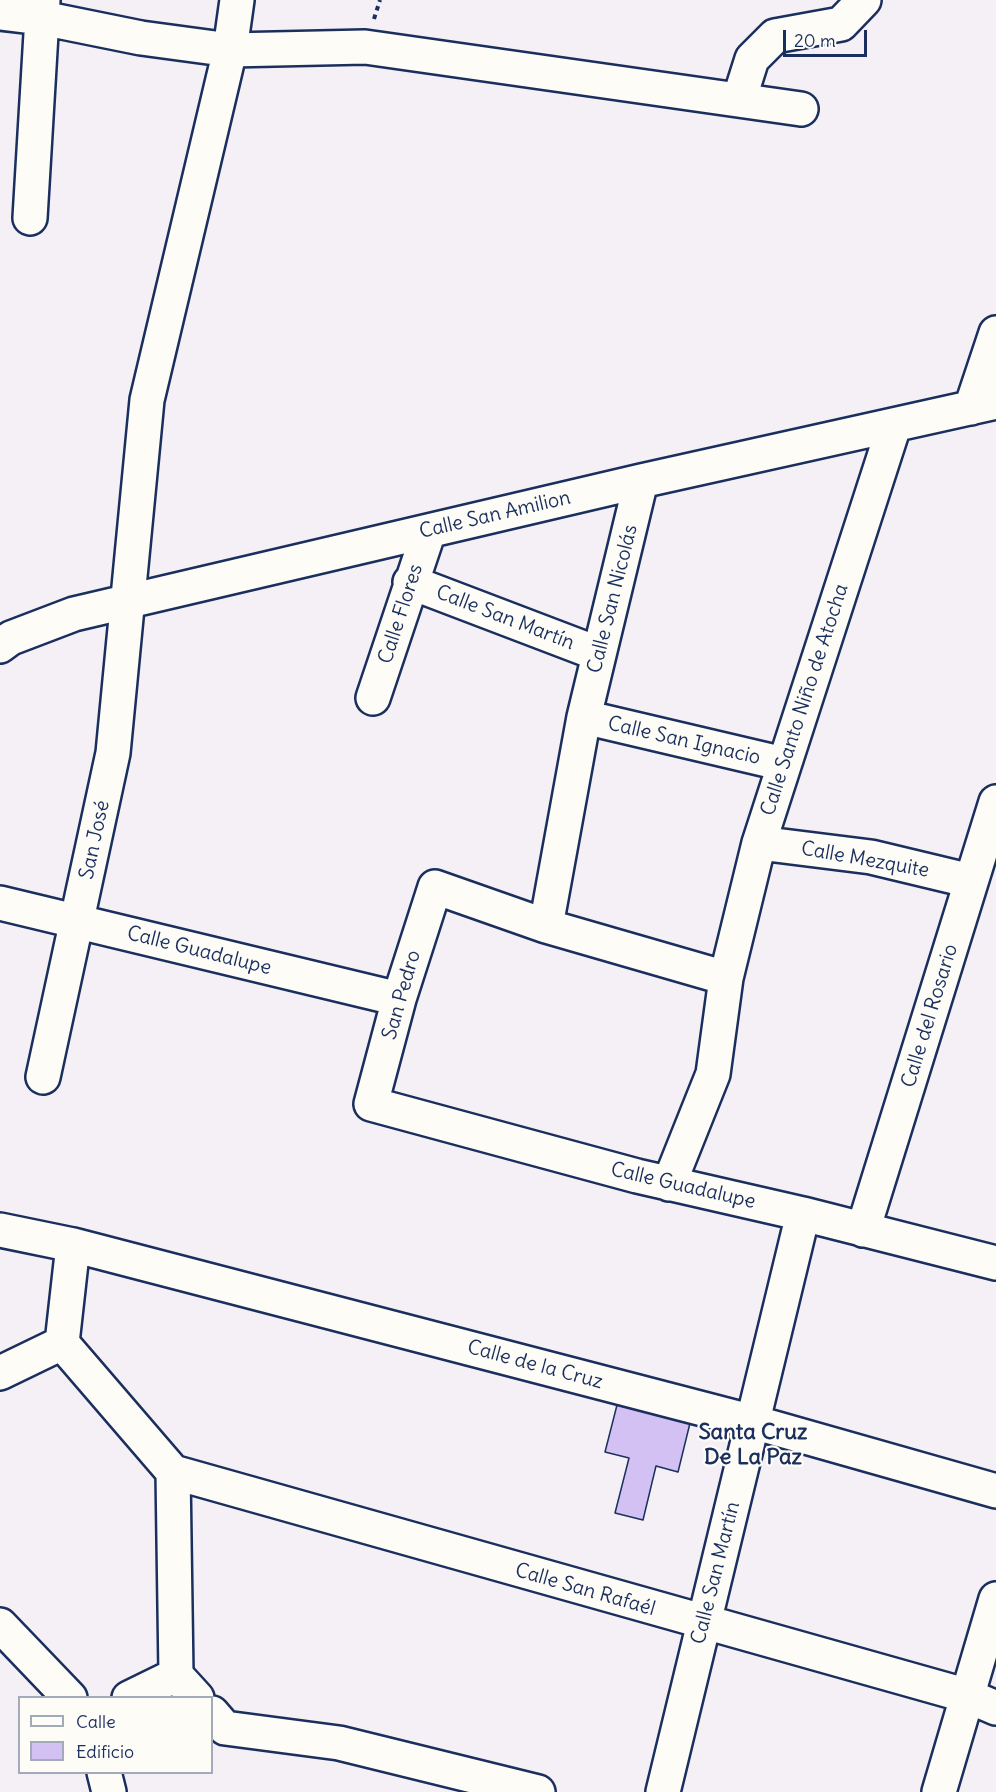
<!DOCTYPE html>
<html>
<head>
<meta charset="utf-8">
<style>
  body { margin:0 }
  #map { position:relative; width:996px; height:1792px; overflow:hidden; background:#f4f0f6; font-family:Delius,sans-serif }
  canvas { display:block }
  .legend { position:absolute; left:18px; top:1696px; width:195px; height:78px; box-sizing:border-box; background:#fdfcf7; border:2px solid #a3aaba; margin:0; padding:8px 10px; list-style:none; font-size:18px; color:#1b2f5e }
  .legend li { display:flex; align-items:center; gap:12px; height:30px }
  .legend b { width:30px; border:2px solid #a3aaba }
  .scale { position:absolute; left:783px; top:30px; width:84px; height:27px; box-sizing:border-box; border:3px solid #1b2f5e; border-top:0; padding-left:8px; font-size:18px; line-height:21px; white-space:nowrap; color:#1b2f5e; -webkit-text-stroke:4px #fdfcf7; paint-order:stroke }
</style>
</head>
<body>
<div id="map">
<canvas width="996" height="1792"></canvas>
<ul class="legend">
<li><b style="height:8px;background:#fdfcf7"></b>Calle</li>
<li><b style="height:16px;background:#d2c1f2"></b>Edificio</li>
</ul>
<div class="scale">20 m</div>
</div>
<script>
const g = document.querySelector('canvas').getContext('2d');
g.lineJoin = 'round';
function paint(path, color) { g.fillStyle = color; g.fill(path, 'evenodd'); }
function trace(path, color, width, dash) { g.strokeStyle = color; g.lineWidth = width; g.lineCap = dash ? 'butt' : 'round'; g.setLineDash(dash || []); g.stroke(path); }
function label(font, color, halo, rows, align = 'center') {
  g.font = font + ' Delius,sans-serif'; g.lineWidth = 4.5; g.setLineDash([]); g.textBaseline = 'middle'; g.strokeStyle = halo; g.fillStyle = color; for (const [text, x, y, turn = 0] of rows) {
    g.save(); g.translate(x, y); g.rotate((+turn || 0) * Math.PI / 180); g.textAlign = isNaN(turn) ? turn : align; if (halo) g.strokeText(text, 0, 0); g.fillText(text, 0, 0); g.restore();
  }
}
const building = new Path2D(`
  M617,1405L667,1417L669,1409L692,1415L678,1472L656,1466L643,1520L615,1513L629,1458L605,1452Z`);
const path = new Path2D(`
  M374,19L380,0`);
const minor = new Path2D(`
  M0,13L42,18L141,38L230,50L365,47L801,109
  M739,100L752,59L775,36L841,24L864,0
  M30,218L43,0
  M971,408L996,333
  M641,481L584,717L546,926L726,978
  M410,582L599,654
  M0,646L11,638L74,614L641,481L996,402
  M373,698L429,531
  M584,717L784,764
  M759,843L871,857L971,881
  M0,903L399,999
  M546,926L435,887L399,999L371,1104L637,1176L803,1214L996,1263
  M43,1077L113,753L147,400L230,50L237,0
  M669,1184L713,1074L726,978L759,843L894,426
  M0,1230L73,1245L753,1422L996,1491
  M863,1230L996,802
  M73,1245L62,1343L173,1472L176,1675L197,1698
  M0,1373L62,1343
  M173,1472L968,1696L996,1708
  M0,1625L70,1698
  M129,1698L176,1675
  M212,1713L225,1728L339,1743L538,1792
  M104,1772L109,1792
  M663,1792L803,1214
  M939,1792L996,1599`);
const streetNames = [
  ["Calle San Amilion",495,515,-13],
  ["Calle San Nicolás",613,599,-76],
  ["Calle Flores",401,614,-72],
  ["Calle San Martín",505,618,21],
  ["Calle Santo Niño de Atocha",805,700,-72],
  ["Calle San Ignacio",684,741,13],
  ["San José",95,840,-78],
  ["Calle Mezquite",865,860,10],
  ["Calle Guadalupe",199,951,14],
  ["San Pedro",402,995,-74],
  ["Calle del Rosario",930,1016,-73],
  ["Calle Guadalupe",683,1186,13],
  ["Calle de la Cruz",535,1365,15],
  ["Calle San Martín",716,1573,-76],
  ["Calle San Rafaél",585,1590,16]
];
const quarterNames = [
  ["Santa Cruz",753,1433],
  ["De La Paz",753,1458]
];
paint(building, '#d2c1f2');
trace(building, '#1b2f5e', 1.5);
trace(minor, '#1b2f5e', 38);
trace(path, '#1b2f5e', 4, [4.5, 4.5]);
trace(minor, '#fdfcf7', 33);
label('20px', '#1b2f5e', '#fdfcf7', streetNames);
label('bold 22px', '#1b2f5e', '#fdfcf7', quarterNames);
</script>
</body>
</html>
